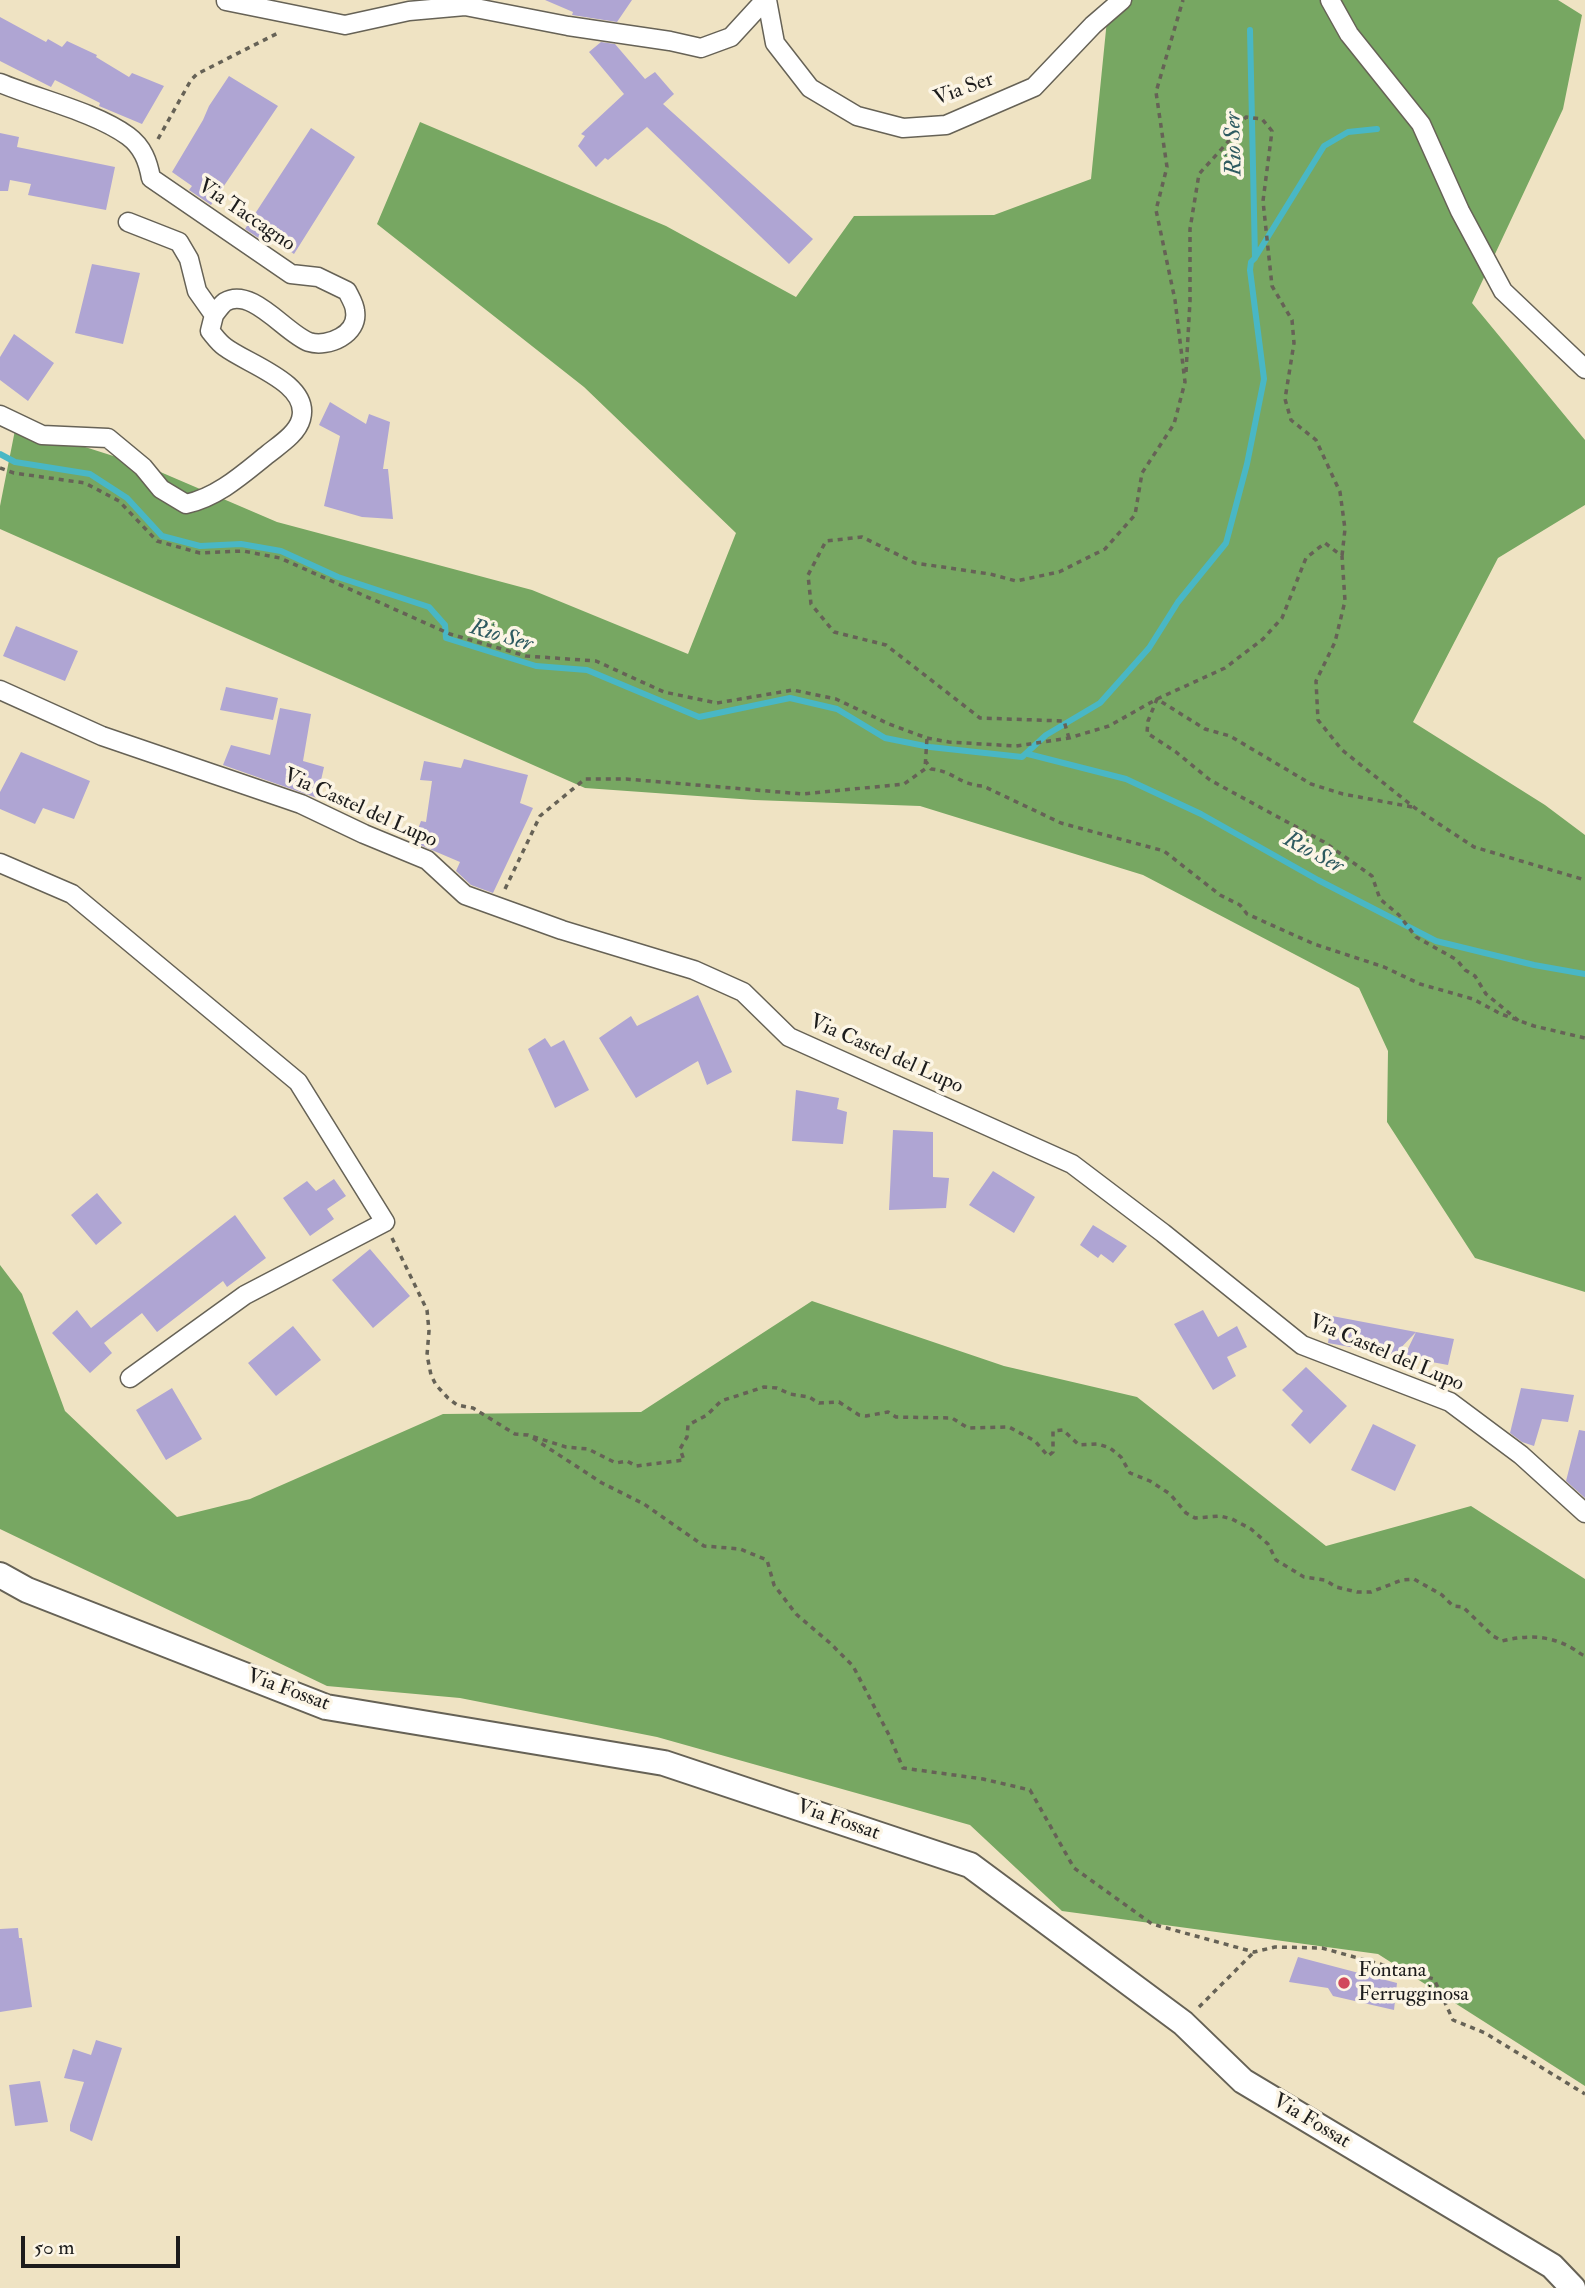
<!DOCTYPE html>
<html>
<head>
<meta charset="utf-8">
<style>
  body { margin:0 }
  #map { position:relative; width:1585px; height:2288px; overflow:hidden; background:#efe3c3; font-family:"IM FELL Double Pica",serif }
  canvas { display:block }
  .scale { position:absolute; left:21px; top:2236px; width:159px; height:32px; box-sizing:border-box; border:4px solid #1c1c1c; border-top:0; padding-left:9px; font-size:21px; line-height:24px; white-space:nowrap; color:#1c1c1c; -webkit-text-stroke:5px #fcf5e5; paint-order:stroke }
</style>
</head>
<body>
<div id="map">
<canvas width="1585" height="2288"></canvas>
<div class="scale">50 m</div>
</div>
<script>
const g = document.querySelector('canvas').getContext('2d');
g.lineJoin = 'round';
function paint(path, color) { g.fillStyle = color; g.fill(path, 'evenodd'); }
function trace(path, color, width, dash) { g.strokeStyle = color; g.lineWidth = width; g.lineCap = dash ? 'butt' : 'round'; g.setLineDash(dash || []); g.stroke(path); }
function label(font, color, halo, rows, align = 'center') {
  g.font = font + ' "IM FELL Double Pica",serif'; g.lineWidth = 7; g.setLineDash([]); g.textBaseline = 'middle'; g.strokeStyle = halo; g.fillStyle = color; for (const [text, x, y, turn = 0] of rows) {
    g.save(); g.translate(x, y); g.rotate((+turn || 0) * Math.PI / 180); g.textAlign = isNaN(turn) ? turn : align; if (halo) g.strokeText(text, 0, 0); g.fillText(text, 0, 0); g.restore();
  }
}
const forest = new Path2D(`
  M1109,0H1558L1582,15L1563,109L1472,303L1585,440V505L1498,558L1413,722L1545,805L1585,835V1292L1475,1258L1387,1122L1388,1051L1359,988L1143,875L920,806L754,800L585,788L0,529V506L16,425L151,468L277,522L532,590L688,654L736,533L584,387L377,224L420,122L666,226L796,297L854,216L994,215L1091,179Z
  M0,1265L22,1294L65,1411L177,1517L250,1499L443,1414L641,1412L812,1301L1004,1366L1137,1397L1326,1546L1471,1506L1585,1579V2086L1378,1954L1062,1911L970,1825L657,1737L460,1698L327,1686L0,1529Z`);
const stream = new Path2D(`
  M1256,256L1324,146L1348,132L1377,129
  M0,454L15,462L90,474L127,498L162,536L200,546L241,544L281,551L338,577L429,607L445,625L446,638L536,666L587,670L699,717L790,698L837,709L885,738L930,747L1022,757L1046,735L1100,703L1149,648L1178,602L1226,543L1247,464L1264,379L1250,270L1251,262L1255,258L1250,30
  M1028,754L1126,779L1201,814L1318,880L1436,941L1534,965L1585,974`);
const building = new Path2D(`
  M545,0H632L617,22L572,15L573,12Z
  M0,17L46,42L48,39L62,47L67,41L97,55L96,57L129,77L132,73L164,86L142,124L99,106L100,103L55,80L51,87L0,61Z
  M601,42L615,44L645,79L655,72L674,94L663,104L813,239L789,264L647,127L608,160L605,158L596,167L578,146L585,136L581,134L624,94L589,52Z
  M229,76L278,106L211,205L189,190L192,186L172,172L203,120L209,106Z
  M311,128L355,157L294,254L273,239L269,245L245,229Z
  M0,133L19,137L17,147L115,167L106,210L28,195L31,184L10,180L8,191H0Z
  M92,264L140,273L123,344L75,333Z
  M14,334L54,363L28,401L0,380V357Z
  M330,402L366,424L369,414L390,422L383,469H388L393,519L362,517L324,506L340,436L319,425Z
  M16,626L78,651L65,681L3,656Z
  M226,687L278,698L273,720L220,710Z
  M280,708L311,714L303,761L324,767L317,798L223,765L231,745L270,755Z
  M21,752L90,781L74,819L43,808L35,824L0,809V792Z
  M464,759L528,775L520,803L533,808L493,893L471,885L456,871L460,862L413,842L421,821L426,822L432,781L420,780L424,761L461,768Z
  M698,995L732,1072L707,1085L698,1061L636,1098L599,1038L631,1016L637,1026Z
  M545,1038L551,1047L564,1040L589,1090L555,1108L528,1049Z
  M796,1090L839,1098L837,1109L847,1112L843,1144L792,1141Z
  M893,1130L933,1132V1177L949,1178L946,1208L889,1210Z
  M993,1171L1035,1197L1014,1233L969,1205Z
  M334,1179L346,1196L327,1209L334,1219L310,1236L283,1198L307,1181L316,1191Z
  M97,1193L122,1223L96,1245L71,1215Z
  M235,1215L266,1258L227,1287L223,1281L157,1332L142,1313L104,1343L112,1353L90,1373L52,1333L77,1310L91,1328Z
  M1093,1225L1127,1246L1113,1263L1101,1254L1098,1258L1080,1245Z
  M370,1249L410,1296L373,1328L332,1280Z
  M1203,1310L1218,1337L1237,1326L1247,1347L1227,1357L1236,1376L1213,1390L1174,1324Z
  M1332,1316L1416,1332L1394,1355L1328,1343Z
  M293,1326L321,1360L276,1396L248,1363Z
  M1416,1332L1454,1339L1448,1365L1404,1357Z
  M1306,1367L1347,1406L1310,1444L1291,1425L1303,1411L1282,1390Z
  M172,1388L202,1439L166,1460L136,1410Z
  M1521,1388L1574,1395L1568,1422L1542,1419L1534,1446L1522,1442L1510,1433Z
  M1373,1424L1416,1445L1395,1491L1351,1470Z
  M1579,1430L1585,1431V1498L1566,1481Z
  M18,1928L19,1938H22L32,2007L0,2012V1929Z
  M1298,1957L1397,1983L1394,2010L1333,1996L1328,1988L1289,1982Z
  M96,2040L122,2048L92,2141L70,2131V2125L84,2082L64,2078L73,2049L91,2055Z
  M40,2081L48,2122L15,2126L9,2085Z`);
const path = new Path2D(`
  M158,139L191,80L197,74L278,33
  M1186,372L1190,301V229L1199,174L1227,143L1246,117L1262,119L1272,131L1263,201L1272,286L1292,320L1294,343L1285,399L1291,420L1316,440L1340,492L1345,529L1342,556
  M0,468L14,473L85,483L119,501L157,541L200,553L243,551L280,558L450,634L526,656L596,661L664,692L717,703L793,690L836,699L889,724L927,738L949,742L1016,746L1069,738L1109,726L1157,699L1225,668L1263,639L1282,618L1306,558L1325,543L1342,556L1345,601L1335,642L1316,681L1318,720L1342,750L1415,808L1474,847L1585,880
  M1069,738L1064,721L980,718L886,645L834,632L811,604L808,575L826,541L862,537L915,563L990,574L1016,581L1059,572L1105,549L1135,515L1142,473L1174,424L1185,382L1175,300L1156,210L1167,167L1156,92L1183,0
  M925,760L931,769C954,771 959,785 983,786L1061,823L1164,851L1220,895L1240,905L1247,914L1314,944L1384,967L1420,984L1473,999L1501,1014L1534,1026L1585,1038
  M1412,807L1343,794L1311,784L1230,736L1205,729L1157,699L1148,721L1147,733L1176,752L1210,780L1324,842L1372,876L1380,899L1399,915L1416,937L1457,960L1465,970L1475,976L1486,994L1519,1021
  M505,889L540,816L585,779H626L803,794L904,784L925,769L927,738
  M392,1238L427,1310L429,1331L427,1355L431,1375L436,1385L448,1398L457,1405L473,1408L515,1434L528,1435L566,1447L588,1449L616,1463L627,1461L636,1466L684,1460L680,1449L687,1437L688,1425L707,1415L721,1401L764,1387L777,1388L790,1394L809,1397L819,1403L839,1402L859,1415L866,1416L888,1412L896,1417L952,1418L968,1428L1009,1427L1035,1441L1048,1456L1053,1452V1431L1063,1430L1079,1445L1098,1444L1110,1448L1121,1457L1130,1473L1150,1481L1170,1494L1186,1513L1195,1518L1220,1516L1232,1519L1251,1529L1268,1544L1276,1560L1304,1577L1325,1580L1336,1587L1357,1592H1371L1402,1580L1414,1579L1442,1595L1453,1606L1463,1607L1493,1636L1502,1641C1526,1635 1548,1635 1570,1647C1576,1650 1580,1654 1585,1656
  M533,1438L602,1483L644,1504L704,1546L740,1549L767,1560L774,1585L796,1614L830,1643L853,1666L889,1735L903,1768L983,1779L1030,1790L1074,1868L1152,1924L1254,1952L1275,1947L1322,1948L1434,1979L1453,2020L1485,2033L1585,2094
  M1199,2007L1254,1952`);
const street = new Path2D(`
  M767,0L775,43L810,88L857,116L903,128L946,125L1034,87L1093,25L1122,0
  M1330,0L1349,34L1421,124L1460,211L1503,291L1585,369
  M226,1L345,25L409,11L465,6L568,26L670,41L701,48L731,37L765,0
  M0,83C38,99 95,112 128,136C143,147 148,162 151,178L291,274L318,277L347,291C350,297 355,305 355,311C359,334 328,348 309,342C286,334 252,286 225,302C221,305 217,311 214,315
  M0,415L42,435L108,438L143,467L161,489L186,504C218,497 243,474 268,454C279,445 297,434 301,419C311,383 247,364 225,347C219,343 215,337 210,331L214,315L197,291L189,259L179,242L128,222
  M0,690L102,736L301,804L364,834L427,860L465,895L562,930L694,970L743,992L789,1037L1072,1164L1163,1233L1302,1345L1450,1402L1521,1455L1585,1513
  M0,863L72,894L298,1082L385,1222L245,1295L130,1378`);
const secondary = new Path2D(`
  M0,1575L27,1590L326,1707L664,1763L970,1865L1183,2023L1243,2081L1552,2266L1573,2288`);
const markers = [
  [1344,1983,7,"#d1495b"]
];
const streetNames = [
  ["Via Ser",964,90,-20],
  ["Via Taccagno",246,216,34],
  ["Via Castel del Lupo",360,809,24],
  ["Via Castel del Lupo",886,1055,24],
  ["Via Castel del Lupo",1386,1354,23],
  ["Via Fossat",288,1691,20],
  ["Via Fossat",838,1821,19],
  ["Via Fossat",1311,2122,31]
];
const poiNames = [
  ["Fontana",1358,1971],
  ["Ferrugginosa",1358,1995]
];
const waterNames = [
  ["Rio Ser",1235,144,-91],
  ["Rio Ser",501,637,17],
  ["Rio Ser",1313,854,28]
];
paint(forest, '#77a762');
trace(stream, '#49b7c5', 6);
paint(building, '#afa5d3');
trace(street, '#666256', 21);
trace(secondary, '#666256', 28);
trace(path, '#666256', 3.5, [5, 5]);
trace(street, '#fff', 18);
trace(secondary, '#fff', 24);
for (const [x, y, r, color] of markers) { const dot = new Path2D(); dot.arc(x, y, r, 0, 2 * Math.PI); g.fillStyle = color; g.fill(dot); trace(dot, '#fcf5e5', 2.5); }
label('21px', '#1c1c1c', '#fcf5e5', streetNames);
label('21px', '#1c1c1c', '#fcf5e5', poiNames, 'left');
label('italic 23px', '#2e5a60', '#fcf5e5', waterNames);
</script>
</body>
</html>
